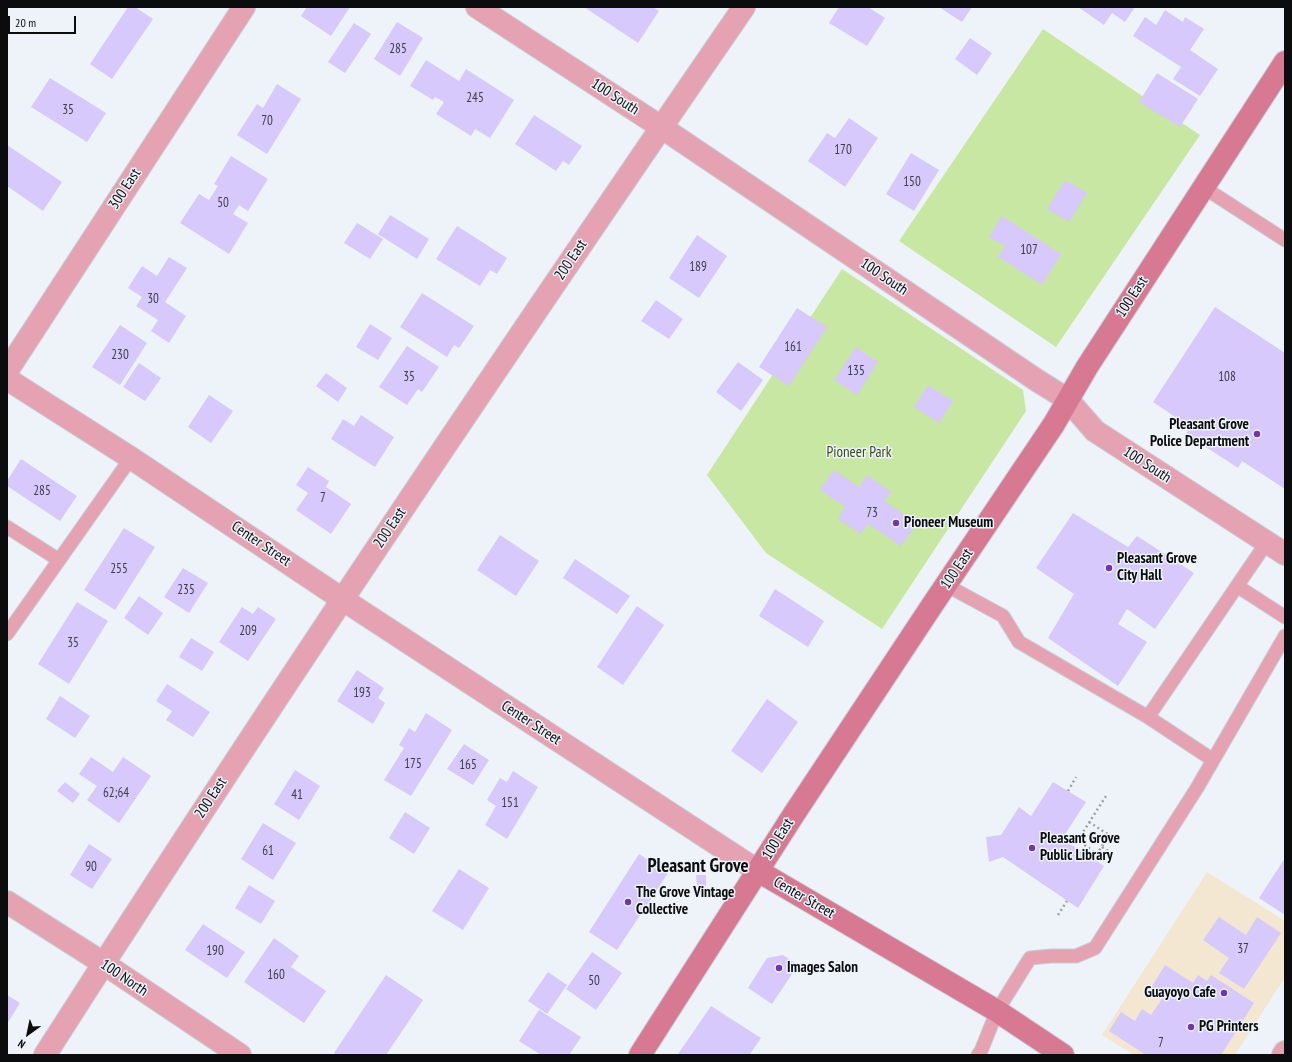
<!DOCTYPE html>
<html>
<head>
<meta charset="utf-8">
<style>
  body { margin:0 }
  #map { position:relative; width:1292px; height:1062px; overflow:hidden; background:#edf3f8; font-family:"PT Sans Narrow",sans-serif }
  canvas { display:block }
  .frame { position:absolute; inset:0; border:8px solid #0a0c0e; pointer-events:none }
  .north { position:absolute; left:8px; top:1014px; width:40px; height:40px; -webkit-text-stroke:3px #edf3f8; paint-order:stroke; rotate:213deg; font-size:11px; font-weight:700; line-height:16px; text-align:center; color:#0a0c0e }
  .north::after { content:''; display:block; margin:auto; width:14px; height:18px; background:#0a0c0e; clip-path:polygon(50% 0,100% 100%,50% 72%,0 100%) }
  .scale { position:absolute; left:8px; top:16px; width:68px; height:18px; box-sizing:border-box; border:2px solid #0a0c0e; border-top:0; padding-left:5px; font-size:12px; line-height:14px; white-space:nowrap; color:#0a0c0e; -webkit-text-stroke:3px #edf3f8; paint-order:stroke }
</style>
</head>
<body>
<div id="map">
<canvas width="1292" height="1062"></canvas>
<div class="frame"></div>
<div class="north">N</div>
<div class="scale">20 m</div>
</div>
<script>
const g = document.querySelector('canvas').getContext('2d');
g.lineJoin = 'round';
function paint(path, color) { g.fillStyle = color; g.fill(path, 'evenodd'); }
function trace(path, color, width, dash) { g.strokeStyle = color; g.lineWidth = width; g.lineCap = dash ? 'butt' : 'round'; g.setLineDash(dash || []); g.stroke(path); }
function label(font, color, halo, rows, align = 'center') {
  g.font = font + ' "PT Sans Narrow",sans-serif'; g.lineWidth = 3; g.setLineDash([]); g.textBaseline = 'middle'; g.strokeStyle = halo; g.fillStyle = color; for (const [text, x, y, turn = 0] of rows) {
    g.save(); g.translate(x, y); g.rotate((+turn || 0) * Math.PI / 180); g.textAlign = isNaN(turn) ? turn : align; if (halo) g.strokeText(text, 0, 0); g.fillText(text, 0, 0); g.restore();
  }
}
const commercial = new Path2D(`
  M1207,872L1285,921V977L1235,1055H1134L1102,1035Z`);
const green = new Path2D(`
  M1043,29L1200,135L1056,347L899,241Z
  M842,269L1023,390L1026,411L882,629L766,553L707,475Z`);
const building = new Path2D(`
  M128,7H135L153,19L112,79L90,64Z
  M307,7H350L331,36L301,16Z
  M584,7H653L659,11L638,43Z
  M839,7H868L885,18L867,46L829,23Z
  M939,7H972L962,22Z
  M1078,7H1135L1125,22L1112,13L1104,25Z
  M1165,10L1183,22L1185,17L1204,29L1190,50L1218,69L1200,96L1173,79L1181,67L1133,36L1145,17L1156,25Z
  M397,22L423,38L400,76L374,59Z
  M354,23L371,34L345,73L328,62Z
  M970,38L992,53L977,75L955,59Z
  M426,60L459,81L466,69L514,100L490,138L475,129L471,136L436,114L444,102L435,97L433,100L410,86Z
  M1157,73L1198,99L1180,127L1139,102Z
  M50,78L106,113L87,142L31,107Z
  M277,84L301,99L267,154L237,135L257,104L263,108Z
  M534,115L582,146L569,165L563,161L556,171L515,144Z
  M849,118L878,138L845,187L808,161L827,133L835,138Z
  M7,145L62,182L43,211L7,186Z
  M911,153L939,170L914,211L886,194Z
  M231,156L268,179L248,211L239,205L233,214L248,223L229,254L180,223L199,194L209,200L218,186L214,184Z
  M1065,180L1087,193L1069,222L1047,209Z
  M390,215L429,239L417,259L378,234Z
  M1002,216L1061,254L1042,285L998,257L1005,246L989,237Z
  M357,223L383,239L370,259L344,243Z
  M457,226L507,258L497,274L490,270L480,286L436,259Z
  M697,235L727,256L699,298L669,278Z
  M169,257L187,268L165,302L186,316L169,343L151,331L158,320L136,306L142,297L128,288L142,266L157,276Z
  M422,293L474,326L459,348L454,345L447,357L400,327Z
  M656,300L683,319L669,339L641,321Z
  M1215,307L1285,353V489L1242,461L1238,468L1186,434L1190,427L1153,402Z
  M797,308L827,327L789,386L759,367Z
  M370,324L392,338L378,360L356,347Z
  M120,325L147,343L120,385L92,367Z
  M407,346L439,367L422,392L418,389L407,405L379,387Z
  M856,347L878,362L857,395L834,380Z
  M738,362L763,380L741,411L716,392Z
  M139,363L161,378L145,401L123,387Z
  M326,373L347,388L338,402L316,386Z
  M928,385L953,401L939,423L914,407Z
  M209,395L233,411L211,443L188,427Z
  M361,415L394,437L375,467L331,439L343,419L354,426Z
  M21,459L77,496L60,521L7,486V481Z
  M308,467L329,481L326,487L351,504L331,534L296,510L308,493L296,485Z
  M834,470L859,487L867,475L891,492L884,501L917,523L901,546L868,524L861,534L838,519L845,507L820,490Z
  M1073,513L1128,547L1137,536L1194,573L1155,629L1127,609L1118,624L1147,642L1118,686L1048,638L1074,594L1036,568Z
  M124,528L155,547L115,610L84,590Z
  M500,535L539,561L516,596L477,570Z
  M575,559L630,596L617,614L563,578Z
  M183,568L208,583L189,613L164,597Z
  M775,589L824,621L808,647L759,616Z
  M139,596L163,613L148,635L124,618Z
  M77,602L108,621L69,684L38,664Z
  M637,606L664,625L623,685L597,667Z
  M242,607L253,614L258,607L276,619L248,661L219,642Z
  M191,638L214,652L202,671L179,657Z
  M357,670L384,688L378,698L385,703L373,724L337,701Z
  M167,684L210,712L193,737L166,720L172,711L156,701Z
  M60,696L90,716L75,738L46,719Z
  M767,699L798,722L762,773L731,751Z
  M426,713L452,730L411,796L384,780L404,748L399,745L409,728L415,732Z
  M464,744L489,760L473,785L447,769Z
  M91,757L113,772L123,757L151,776L119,823L87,800L97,786L79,774Z
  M295,770L320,786L299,820L274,804Z
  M513,771L538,787L507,839L485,825L496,806L487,800L500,778L507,782Z
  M65,782L80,794L73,803L57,791Z
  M1053,782L1086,802L1062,839L1104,866L1078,908L1003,857L989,862L986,837L1001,835L1019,807L1031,816Z
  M405,812L430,828L414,854L389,838Z
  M263,823L296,843L273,880L241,859Z
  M89,844L112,859L92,889L70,875Z
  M639,854L668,873L617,950L589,932Z
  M1285,858V915L1259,898Z
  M459,869L489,888L463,930L432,911Z
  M696,875H706V886H697Z
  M249,885L275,901L261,924L235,908Z
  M1219,917L1246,935L1257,917L1281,933L1244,989L1219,973L1229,958L1203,940Z
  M203,924L245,952L227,978L185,950Z
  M274,938L299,956L291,967L326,991L304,1023L244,982Z
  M592,952L622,973L596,1010L566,989Z
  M783,955L798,965L772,1004L748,988L767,958Z
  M1165,965L1193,983L1198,975L1207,981L1211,975L1254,1003L1221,1055H1146L1109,1031L1121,1012L1135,1021L1142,1009L1151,1015L1164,996L1151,988Z
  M548,972L567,985L547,1014L528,1001Z
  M386,975L423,1000L386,1055H337L334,1053Z
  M7,995L20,1003L7,1024Z
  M711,1006L761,1038L750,1054L752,1055L678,1054Z
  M539,1010L581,1037L569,1055H541L519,1041Z`);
const path = new Path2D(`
  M1068,791L1076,777
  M1089,822L1109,835L1097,854L1078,840L1106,796
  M1102,847L1113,854
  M1058,915L1067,901`);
const service = new Path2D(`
  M1203,187L1285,240
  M7,527L59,560
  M1267,542L1237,586L1285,617
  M946,585L1003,616L1019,642L1148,717L1237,586
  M7,634L131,458
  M1148,717L1213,760
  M978,1055L981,1051L997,1011L1030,958L1051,956H1076L1095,948L1197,788L1285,636`);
const minor = new Path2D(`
  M477,7L661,127L1038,381L1067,399L1095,431L1285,554
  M7,902L103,963L240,1055
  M45,1055C271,701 506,353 744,7`);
const tertiary = new Path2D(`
  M7,371L244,7
  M7,379L131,458L342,599L758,871
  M1283,1055L1285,1052`);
const secondary = new Path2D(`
  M758,871L997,1011L1063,1055
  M640,1055L794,814L931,607L1054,424L1087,367L1285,62`);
const markers = [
  [1257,434,4,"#7037ad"],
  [896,523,4,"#7037ad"],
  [1109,568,4,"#7037ad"],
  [1032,848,4,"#7037ad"],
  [628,902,4,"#7037ad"],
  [779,968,4,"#7037ad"],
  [1224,993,4,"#7037ad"],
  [1191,1027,4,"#7037ad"]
];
const numberNames = [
  ["285",398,49],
  ["245",475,98],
  ["35",68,110],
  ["70",267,121],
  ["170",843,150],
  ["150",912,182],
  ["50",223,203],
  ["107",1029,250],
  ["189",698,267],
  ["30",153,299],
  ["161",793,347],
  ["230",120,355],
  ["135",856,371],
  ["35",409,377],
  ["108",1227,377],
  ["285",42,491],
  ["7",323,498],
  ["73",872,513],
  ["255",119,569],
  ["235",186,590],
  ["209",248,631],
  ["35",73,643],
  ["193",362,693],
  ["175",413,764],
  ["165",468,765],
  ["62;64",116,793],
  ["41",297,795],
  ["151",510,803],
  ["61",268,851],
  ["90",91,867],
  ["37",1243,949],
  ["190",215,951],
  ["160",276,975],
  ["50",594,981],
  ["7",1161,1043]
];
const streetNames = [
  ["100 South",615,97,33],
  ["300 East",125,189,-57],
  ["200 East",571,260,-56],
  ["100 South",884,277,34],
  ["100 East",1132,297,-57],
  ["100 South",1147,465,33],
  ["200 East",390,528,-56],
  ["Center Street",261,544,34],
  ["100 East",957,569,-56],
  ["Center Street",531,723,33],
  ["200 East",211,798,-57],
  ["100 East",778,839,-58],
  ["Center Street",804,898,30],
  ["100 North",124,978,34]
];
const poiNames = [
  ["Pleasant Grove",1249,425,"right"],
  ["Police Department",1249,442,"right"],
  ["Pioneer Museum",904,523],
  ["Pleasant Grove",1117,559],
  ["City Hall",1117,576],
  ["Pleasant Grove",1040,839],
  ["Public Library",1040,856],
  ["The Grove Vintage",636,893],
  ["Collective",636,910],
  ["Images Salon",787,968],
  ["Guayoyo Cafe",1216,993,"right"],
  ["PG Printers",1199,1027]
];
const parkNames = [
  ["Pioneer Park",859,453]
];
const districtNames = [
  ["Pleasant Grove",698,867]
];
paint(commercial, '#f3e7d2');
paint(green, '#c7e7a2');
paint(building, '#d7c9fc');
trace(service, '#c9ced3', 15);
trace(minor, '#c9ced3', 24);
trace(tertiary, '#c9ced3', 24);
trace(secondary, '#c9ced3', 24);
trace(path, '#9ea2a6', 2.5, [2, 3]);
trace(service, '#e4a2b2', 13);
trace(minor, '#e4a2b2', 22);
trace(tertiary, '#e4a2b2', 22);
trace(secondary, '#d77993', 22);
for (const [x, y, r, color] of markers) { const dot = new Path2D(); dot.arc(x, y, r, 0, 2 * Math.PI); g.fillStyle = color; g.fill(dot); trace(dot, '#edf3f8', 1.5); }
label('13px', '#3d3b4a', null, numberNames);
label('15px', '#0a0c0e', '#edf3f8', streetNames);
label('bold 15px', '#0a0c0e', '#edf3f8', poiNames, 'left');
label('15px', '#364d12', '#edf3f8', parkNames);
label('bold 19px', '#0a0c0e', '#edf3f8', districtNames);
</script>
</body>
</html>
